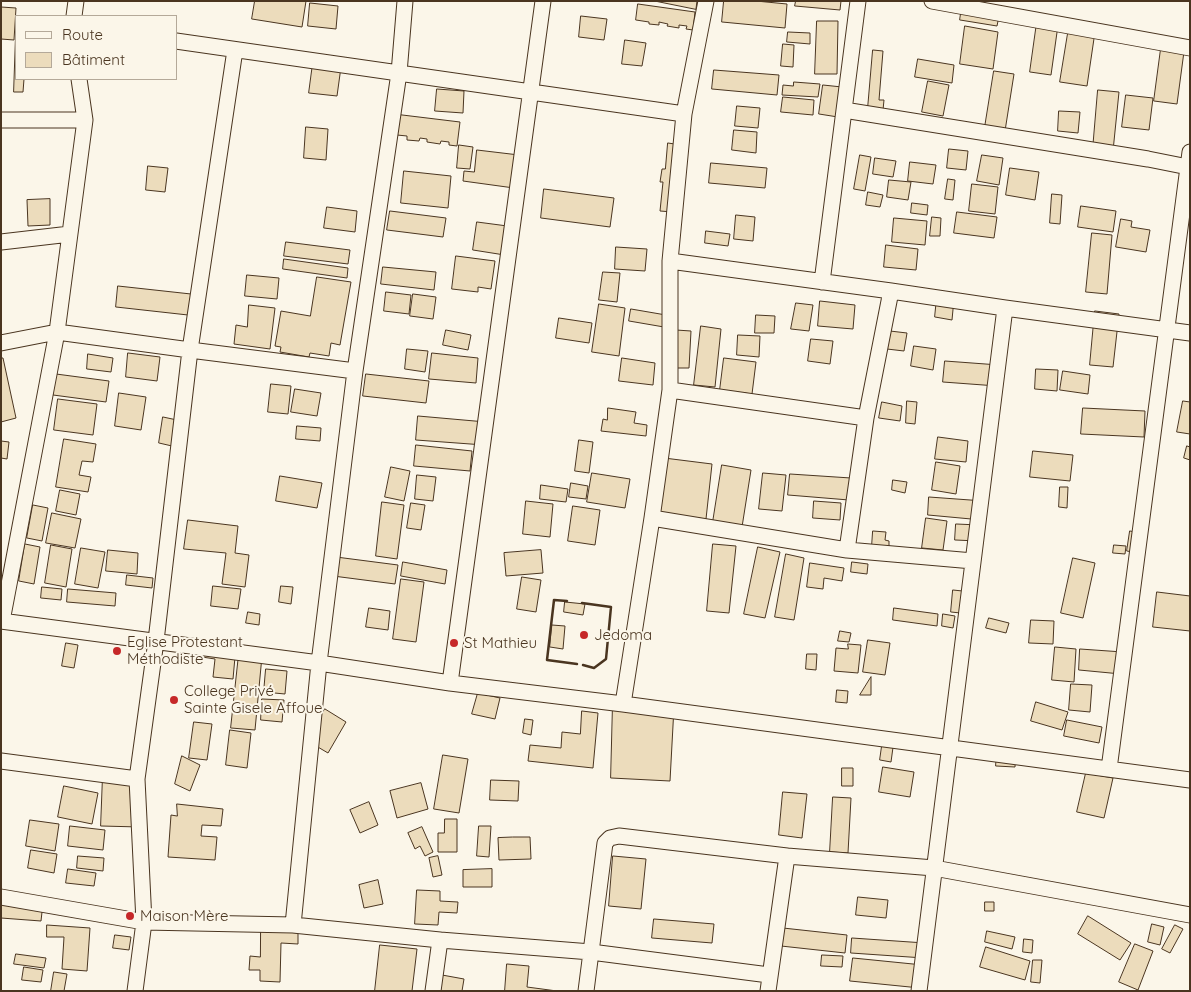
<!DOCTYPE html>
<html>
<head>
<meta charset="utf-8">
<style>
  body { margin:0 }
  #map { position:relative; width:1191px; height:992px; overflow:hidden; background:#fbf6e9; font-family:Quicksand,sans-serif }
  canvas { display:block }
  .frame { position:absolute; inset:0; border:2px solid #4a3520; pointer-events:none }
  .legend { position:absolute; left:15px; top:15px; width:162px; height:65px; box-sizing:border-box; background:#fbf6e9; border:1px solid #b4a999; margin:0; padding:6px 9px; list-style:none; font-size:15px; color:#4a3520 }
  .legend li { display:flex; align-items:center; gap:10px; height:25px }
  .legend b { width:25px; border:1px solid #b4a999 }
</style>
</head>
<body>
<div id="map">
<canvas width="1191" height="992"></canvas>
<div class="frame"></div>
<ul class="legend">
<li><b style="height:6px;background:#fbf6e9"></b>Route</li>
<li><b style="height:14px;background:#ecdcbc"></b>Bâtiment</li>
</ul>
</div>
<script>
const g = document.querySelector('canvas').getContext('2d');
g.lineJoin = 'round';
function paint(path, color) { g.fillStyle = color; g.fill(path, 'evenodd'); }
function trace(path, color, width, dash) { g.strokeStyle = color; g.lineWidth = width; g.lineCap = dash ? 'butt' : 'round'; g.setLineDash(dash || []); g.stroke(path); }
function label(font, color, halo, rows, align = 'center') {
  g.font = font + ' Quicksand,sans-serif'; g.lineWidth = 4; g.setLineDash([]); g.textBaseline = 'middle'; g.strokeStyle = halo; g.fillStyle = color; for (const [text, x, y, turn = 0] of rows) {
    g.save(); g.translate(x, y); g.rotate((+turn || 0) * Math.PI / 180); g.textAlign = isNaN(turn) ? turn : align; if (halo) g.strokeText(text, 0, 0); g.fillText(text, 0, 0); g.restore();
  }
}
const building = new Path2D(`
  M255,1H306L302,27L252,19Z
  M655,1H697L696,9Z
  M724,1H756L787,4L785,28L722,22Z
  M796,1H841L840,10L795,6Z
  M310,3L338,6L336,29L308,26Z
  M638,4L695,12L693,30L686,29L687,26L679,25V28L667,26L668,24L659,22V25L649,24V22L636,20Z
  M962,6L1000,11L997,26L960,20Z
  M1,7L16,8L14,40L1,39Z
  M1038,15L1059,18L1051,75L1030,72Z
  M581,16L607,19L604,40L579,37Z
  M817,21H838L837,74H815Z
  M1070,21L1096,25L1087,86L1060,82Z
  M16,23V79H24L23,92H14Z
  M965,26L998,32L993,69L960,64Z
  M788,32L810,33V44L787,42Z
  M625,40L646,43L642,66L622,64Z
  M1162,41L1185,44L1177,104L1154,101Z
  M783,44L794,45L793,67L781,66Z
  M873,50L883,51L879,100H884L883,110L868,108Z
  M918,59L954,65L952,83L915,77Z
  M313,63L341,67L337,96L309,93Z
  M714,70L779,75L777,95L712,89Z
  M994,71L1014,74L1005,131L985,127Z
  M928,81L949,85L943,116L922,112Z
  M794,82L820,84L818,97L782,95L783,85L793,86Z
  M823,85L842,87L838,117L819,114Z
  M437,89L464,91L463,113L435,111Z
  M1098,90L1119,92L1113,151L1093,149Z
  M1126,95L1153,98L1149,130L1122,127Z
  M783,97L814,100L813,115L781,112Z
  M737,106L760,108L758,128L735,126Z
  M1059,111L1080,112L1078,133L1058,131Z
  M394,114L460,122L457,146L449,145V142L441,141L440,144L427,142V139L420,138L419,141L407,140V136L397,135Z
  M306,127L328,129L326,160L304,158Z
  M734,130L757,132L756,153L732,150Z
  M668,143L681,145L673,212L660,211L663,182H660L662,169H665Z
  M459,145L473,147L470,169L457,168Z
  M949,149L968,151L966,170L947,168Z
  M477,150L519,155L514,188L463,181L464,171L474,172Z
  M860,155L871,157L865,191L854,189Z
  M982,155L1003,158L999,185L977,181Z
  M875,158L896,161L893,177L873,174Z
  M910,162L936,165L933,184L908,181Z
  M711,163L767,168L765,188L709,183Z
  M148,166L168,168L165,192L146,190Z
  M1010,168L1039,172L1035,200L1006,195Z
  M404,171L451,176L448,208L401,203Z
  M948,179L955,180L953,200L945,199Z
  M889,180L911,182L908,200L887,197Z
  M972,184L998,187L995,214L969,211Z
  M544,189L614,198L610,227L541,218Z
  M868,192L883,195L880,207L866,205Z
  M1052,194L1062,195L1060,224L1050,223Z
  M50,199V225L28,226L27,200Z
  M912,203L928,205L927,215L911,213Z
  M1081,206L1116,211L1113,232L1078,227Z
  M327,207L357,211L355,232L324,228Z
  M390,211L446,218L443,237L387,230Z
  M957,212L997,217L994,238L954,233Z
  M736,215L755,217L753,241L734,239Z
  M932,217L941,218L940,236H930Z
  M894,218L927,221L925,245L892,242Z
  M1121,219L1132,221L1131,227L1150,230L1146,252L1116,247Z
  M477,222L515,227L511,256L473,250Z
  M706,231L730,234L728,246L705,243Z
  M1092,233L1112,235L1107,294L1086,292Z
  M286,242L350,250L348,264L284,256Z
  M886,245L918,249L916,270L884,267Z
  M616,247L647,249L645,271L615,269Z
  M456,256L495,261L491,289L478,287V292L452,289Z
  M284,259L348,268L347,278L283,269Z
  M383,267L436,272L434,290L381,284Z
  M603,272L620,273L617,302L599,300Z
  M247,275L279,278L277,299L245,296Z
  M317,277L351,282L340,345L331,343L329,356L310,353L309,357L280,352L281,347L275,346L281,311L310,316Z
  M118,286L191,294L188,315L116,307Z
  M386,292L411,295L409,314L384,311Z
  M413,294L436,297L433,319L410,316Z
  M937,297L954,299L952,320L935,317Z
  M820,301L855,305L853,329L818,326Z
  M796,303L813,305L809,331L791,329Z
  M599,304L625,308L619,356L592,352Z
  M249,305L275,308L270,349L234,344L236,325L247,327Z
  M631,309L666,315L664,327L629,321Z
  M1095,311L1119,314L1113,367L1090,365Z
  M756,315L775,316L774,333H755Z
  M559,318L592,323L589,343L556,338Z
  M701,326L721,329L715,387L694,385Z
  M446,330L471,335L468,350L443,345Z
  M676,330L691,331L689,368H674Z
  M890,331L907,333L904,351L887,349Z
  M738,335L760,336L759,357L737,355Z
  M811,339L833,341L830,364L808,361Z
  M914,346L936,349L933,370L911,366Z
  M407,349L428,351L425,372L405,369Z
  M128,353L160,357L157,381L126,377Z
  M432,353L478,358L476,383L429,379Z
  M88,354L113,358L111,372L87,369Z
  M1,358H3L16,418L1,422Z
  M622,358L655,363L653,385L619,381Z
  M724,358L756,362L752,394L720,390Z
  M945,361L999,365L997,386L943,382Z
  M1036,369L1058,370L1057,391L1035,389Z
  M1063,371L1090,375L1088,394L1060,390Z
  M56,374L109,381L106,402L53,395Z
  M366,374L429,381L426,403L363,396Z
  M271,384L291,386L288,414L268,412Z
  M295,389L321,393L317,416L291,412Z
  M119,393L146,397L141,430L115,426Z
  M58,399L97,404L93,435L54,430Z
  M907,401L917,402L915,424L906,423Z
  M1183,401L1190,402V434L1177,432Z
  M882,402L902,406L900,421L879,418Z
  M608,408L636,412L634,423L647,425L646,436L601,431L603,419L607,420Z
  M1083,408L1145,411L1144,437L1081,434Z
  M418,416L486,422L484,445L416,440Z
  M163,417L177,420L172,446L159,443Z
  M297,426L321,428L320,441L296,439Z
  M938,437L968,441L966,462L935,459Z
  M64,439L96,444L93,462L82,461L79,475L91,477L88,492L56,487Z
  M579,440L593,442L589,473L575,471Z
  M1,441L9,442L7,459L1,458Z
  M416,445L472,451L470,471L414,466Z
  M1187,446L1190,447V460L1184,458Z
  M1033,451L1073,455L1070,481L1030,477Z
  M664,458L712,464L706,519L657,513Z
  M936,462L960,466L956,494L932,490Z
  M722,465L751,470L742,527L713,522Z
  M391,467L410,471L404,501L385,497Z
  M592,473L630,479L625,508L587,502Z
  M763,473L786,475L782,511L759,509Z
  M790,474L851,478L849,500L788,495Z
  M417,475L436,477L433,501L415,499Z
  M280,476L322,483L317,508L276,501Z
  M893,480L907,482L905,493L892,490Z
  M571,483L588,486L586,499L569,497Z
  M541,485L568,489L566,502L540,499Z
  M1060,487H1068L1067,508L1059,507Z
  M60,490L80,494L76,515L56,511Z
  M929,497L984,501L982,520L928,515Z
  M526,501L553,504L550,537L523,534Z
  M814,501L841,503L840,520L813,518Z
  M382,502L404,505L397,559L376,556Z
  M411,503L425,505L421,530L407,528Z
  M33,505L48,508L42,541L27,538Z
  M573,506L600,510L595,545L568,541Z
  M52,513L81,519L75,548L46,543Z
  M926,518L947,521L943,550L922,548Z
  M188,520L238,526L235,553L249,555L245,587L222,584L226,553L184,549Z
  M956,524L979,525L978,541L955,540Z
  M873,531L886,532L885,540L889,541V548L872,546Z
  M1130,531L1140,533L1137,553L1127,551Z
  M25,544L40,547L34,584L19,581Z
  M713,544L736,546L729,613L707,611Z
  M51,545L72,549L66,587L45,583Z
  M1114,545L1126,546L1125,554L1113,553Z
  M758,547L780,552L765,618L744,614Z
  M81,548L105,552L98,588L75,584Z
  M108,550L138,553L137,574L106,571Z
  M541,550L543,573L506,576L504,553Z
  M786,554L804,558L794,620L775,617Z
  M336,557L398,565L395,584L333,576Z
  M1073,558L1095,563L1083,618L1061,613Z
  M403,562L447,570L445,584L401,576Z
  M852,562L868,564L867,574L851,572Z
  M810,563L844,568L842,581L824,578L823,589L807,587Z
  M127,575L153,578L152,588L126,585Z
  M522,577L541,580L536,612L517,609Z
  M401,579L424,582L416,642L393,639Z
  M213,586L241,589L238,609L211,606Z
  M281,586L293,587L291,604L279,602Z
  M42,587L62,589L61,600L41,598Z
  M68,589L116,593L115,606L67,602Z
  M953,590L972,592L970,614L951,612Z
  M1157,592L1190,596V631L1153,627Z
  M565,602L585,604L583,615L564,612Z
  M369,608L390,611L388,630L366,627Z
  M894,608L938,614L937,626L893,620Z
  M248,612L260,614L259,625L246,623Z
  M943,614L955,616L953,628L942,626Z
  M989,618L1009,623L1006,633L986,628Z
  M1031,620L1054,621L1053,644L1029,643Z
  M552,625L565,626L563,649L550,647Z
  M840,631L851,633L849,642L838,641Z
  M868,640L890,643L885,675L863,672Z
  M66,643L78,645L74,668L62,666Z
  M204,643L236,646L233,679L213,677L215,659L202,657Z
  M848,644L861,645L858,673L834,671L836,648L848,649Z
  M1055,647L1076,649L1074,682L1052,680Z
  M1080,649L1123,652L1121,674L1079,670Z
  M239,654L262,656L255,730L231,728Z
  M807,654H817L816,670L806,669Z
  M266,669L287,671L285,694L264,692Z
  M871,677V695H860Z
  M1071,684L1092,685L1090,712L1069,710Z
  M837,690L848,691L847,703L836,702Z
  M478,693L500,698L495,719L472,714Z
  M262,699L284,700L282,722L261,720Z
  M613,701L674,707L670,781L611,778Z
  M1036,702L1068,712L1062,730L1031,721Z
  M325,709L346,722L328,753L306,740Z
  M582,711L598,713L593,768L528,761L530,745L561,748L562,732L580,734Z
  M525,719L533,720L531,735L523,733Z
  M1067,720L1102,727L1099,743L1064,736Z
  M194,722L212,724L207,760L189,758Z
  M230,730L251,733L247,768L226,765Z
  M883,739L894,740L891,762L880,760Z
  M997,749L1016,750L1015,767L996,766Z
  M443,755L468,759L459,813L434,809Z
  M182,756L200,765L190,791L175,784Z
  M883,767L914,772L910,797L879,792Z
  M842,768H853V786H842Z
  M1086,773L1113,778L1104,818L1077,812Z
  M103,774L140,785V827L101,826Z
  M491,780L519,781L518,801L490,800Z
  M421,783L428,809L397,818L390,791Z
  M64,786L98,793L92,824L58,817Z
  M783,792L807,794L802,838L779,835Z
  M833,797L851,798L848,853L830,852Z
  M369,802L378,825L360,833L350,810Z
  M177,804L223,809L221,826L202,825L201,836L217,837L215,860L168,857L171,815L177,816Z
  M445,819H457V852H438V833H444Z
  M30,820L59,824L55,851L26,846Z
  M70,826L105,830L103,850L68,846Z
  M479,826H491L489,857L477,856Z
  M422,827L433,852L425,856L420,846L415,849L408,833Z
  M513,837H530L531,859L499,860L498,838Z
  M31,850L57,854L54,873L28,868Z
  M78,856L104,858L103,871L77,868Z
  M438,856L442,875L433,877L429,858Z
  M613,856L646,859L641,909L609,906Z
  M68,869L96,873L94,886L66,883Z
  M492,869V887H463V870Z
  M378,880L383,904L364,908L359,885Z
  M417,890L440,891V901L458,902L457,913L439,912L438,925L415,924Z
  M858,897L888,900L886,918L856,915Z
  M1,899L43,903L41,921L1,918Z
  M985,902H994V911H985Z
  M1088,916L1131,943L1120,960L1078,934Z
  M654,919L714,924L712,943L652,938Z
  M1152,924L1164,927L1160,945L1148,942Z
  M47,925L90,928L87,971L62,969L64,937H47Z
  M1175,925L1183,929L1170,953L1162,949Z
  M261,926L298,930V944L281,943L280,982L260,981V970H249L250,956L260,957Z
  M783,928L847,935L845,953L781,946Z
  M987,931L1015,937L1012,949L985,942Z
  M115,935L131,937L129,950L113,948Z
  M852,938L925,943L924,958L851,953Z
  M1024,939L1033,940L1032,953L1023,952Z
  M1135,944L1153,951L1138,990L1119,982Z
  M380,945L417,949L412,991H375Z
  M986,947L1030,961L1025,980L980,967Z
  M16,954L46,958L44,968L14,964Z
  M822,955L843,956L842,967L821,966Z
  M853,958L923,965L920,988L850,981Z
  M1033,960H1042L1040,983L1031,982Z
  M507,964L529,966L527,987L557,991H505Z
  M24,967L43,970L41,982L22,980Z
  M54,972L67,974L64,991H51Z
  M442,975L464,979L462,991H439Z`);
const minor = new Path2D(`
  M932,1L1190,48
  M74,16L76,1
  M176,41L684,114
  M844,110L1148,159L1188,167
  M1,120H85
  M1,242L70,234
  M670,261L891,291L1005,308L1190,333
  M822,282L858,1
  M1,343L57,332L190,350L355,371
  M670,390L866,418
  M652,518L847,550L973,561
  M847,550L866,418L891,291
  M1,621L319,663L450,683L623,704L1190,780
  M2,621L57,332L85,120L79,79
  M450,683L543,1
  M623,704L652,518L670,390V261L684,114L706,1
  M1,761L137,779
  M1109,769L1190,152
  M1,897L144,922L293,925L440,940L591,952L769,975
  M293,925L319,663L355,371L399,73L405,1
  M135,991L144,922L137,779L156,641L190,350L235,50
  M433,991L440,940
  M586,991L605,843L610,838L619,836L787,856L934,868L1190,915
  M768,991L787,856
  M919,991L1005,308`);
const wall = new Path2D(`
  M567,601L554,600L547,660L577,664
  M582,603L611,607L606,659L594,668L583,665`);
const markers = [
  [584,635,5,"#c62828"],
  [454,643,5,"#c62828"],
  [117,651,5,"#c62828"],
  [174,700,5,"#c62828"],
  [130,916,5,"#c62828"]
];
const poiNames = [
  ["Jedoma",594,635],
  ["Eglise Protestant",127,642],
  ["Méthodiste",127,659],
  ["St Mathieu",464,643],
  ["College Privé",184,691],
  ["Sainte Gisele Affoue",184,708],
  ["Maison Mère",140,916]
];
paint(building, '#ecdcbc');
trace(building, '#4a3520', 1);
trace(minor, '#4a3520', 17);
trace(minor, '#fbf6e9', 15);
trace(wall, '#4a3520', 2.5);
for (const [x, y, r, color] of markers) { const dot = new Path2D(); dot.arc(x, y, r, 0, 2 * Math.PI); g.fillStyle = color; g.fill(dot); trace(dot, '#fbf6e9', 2); }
label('15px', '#4a3520', '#fbf6e9', poiNames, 'left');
</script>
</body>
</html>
